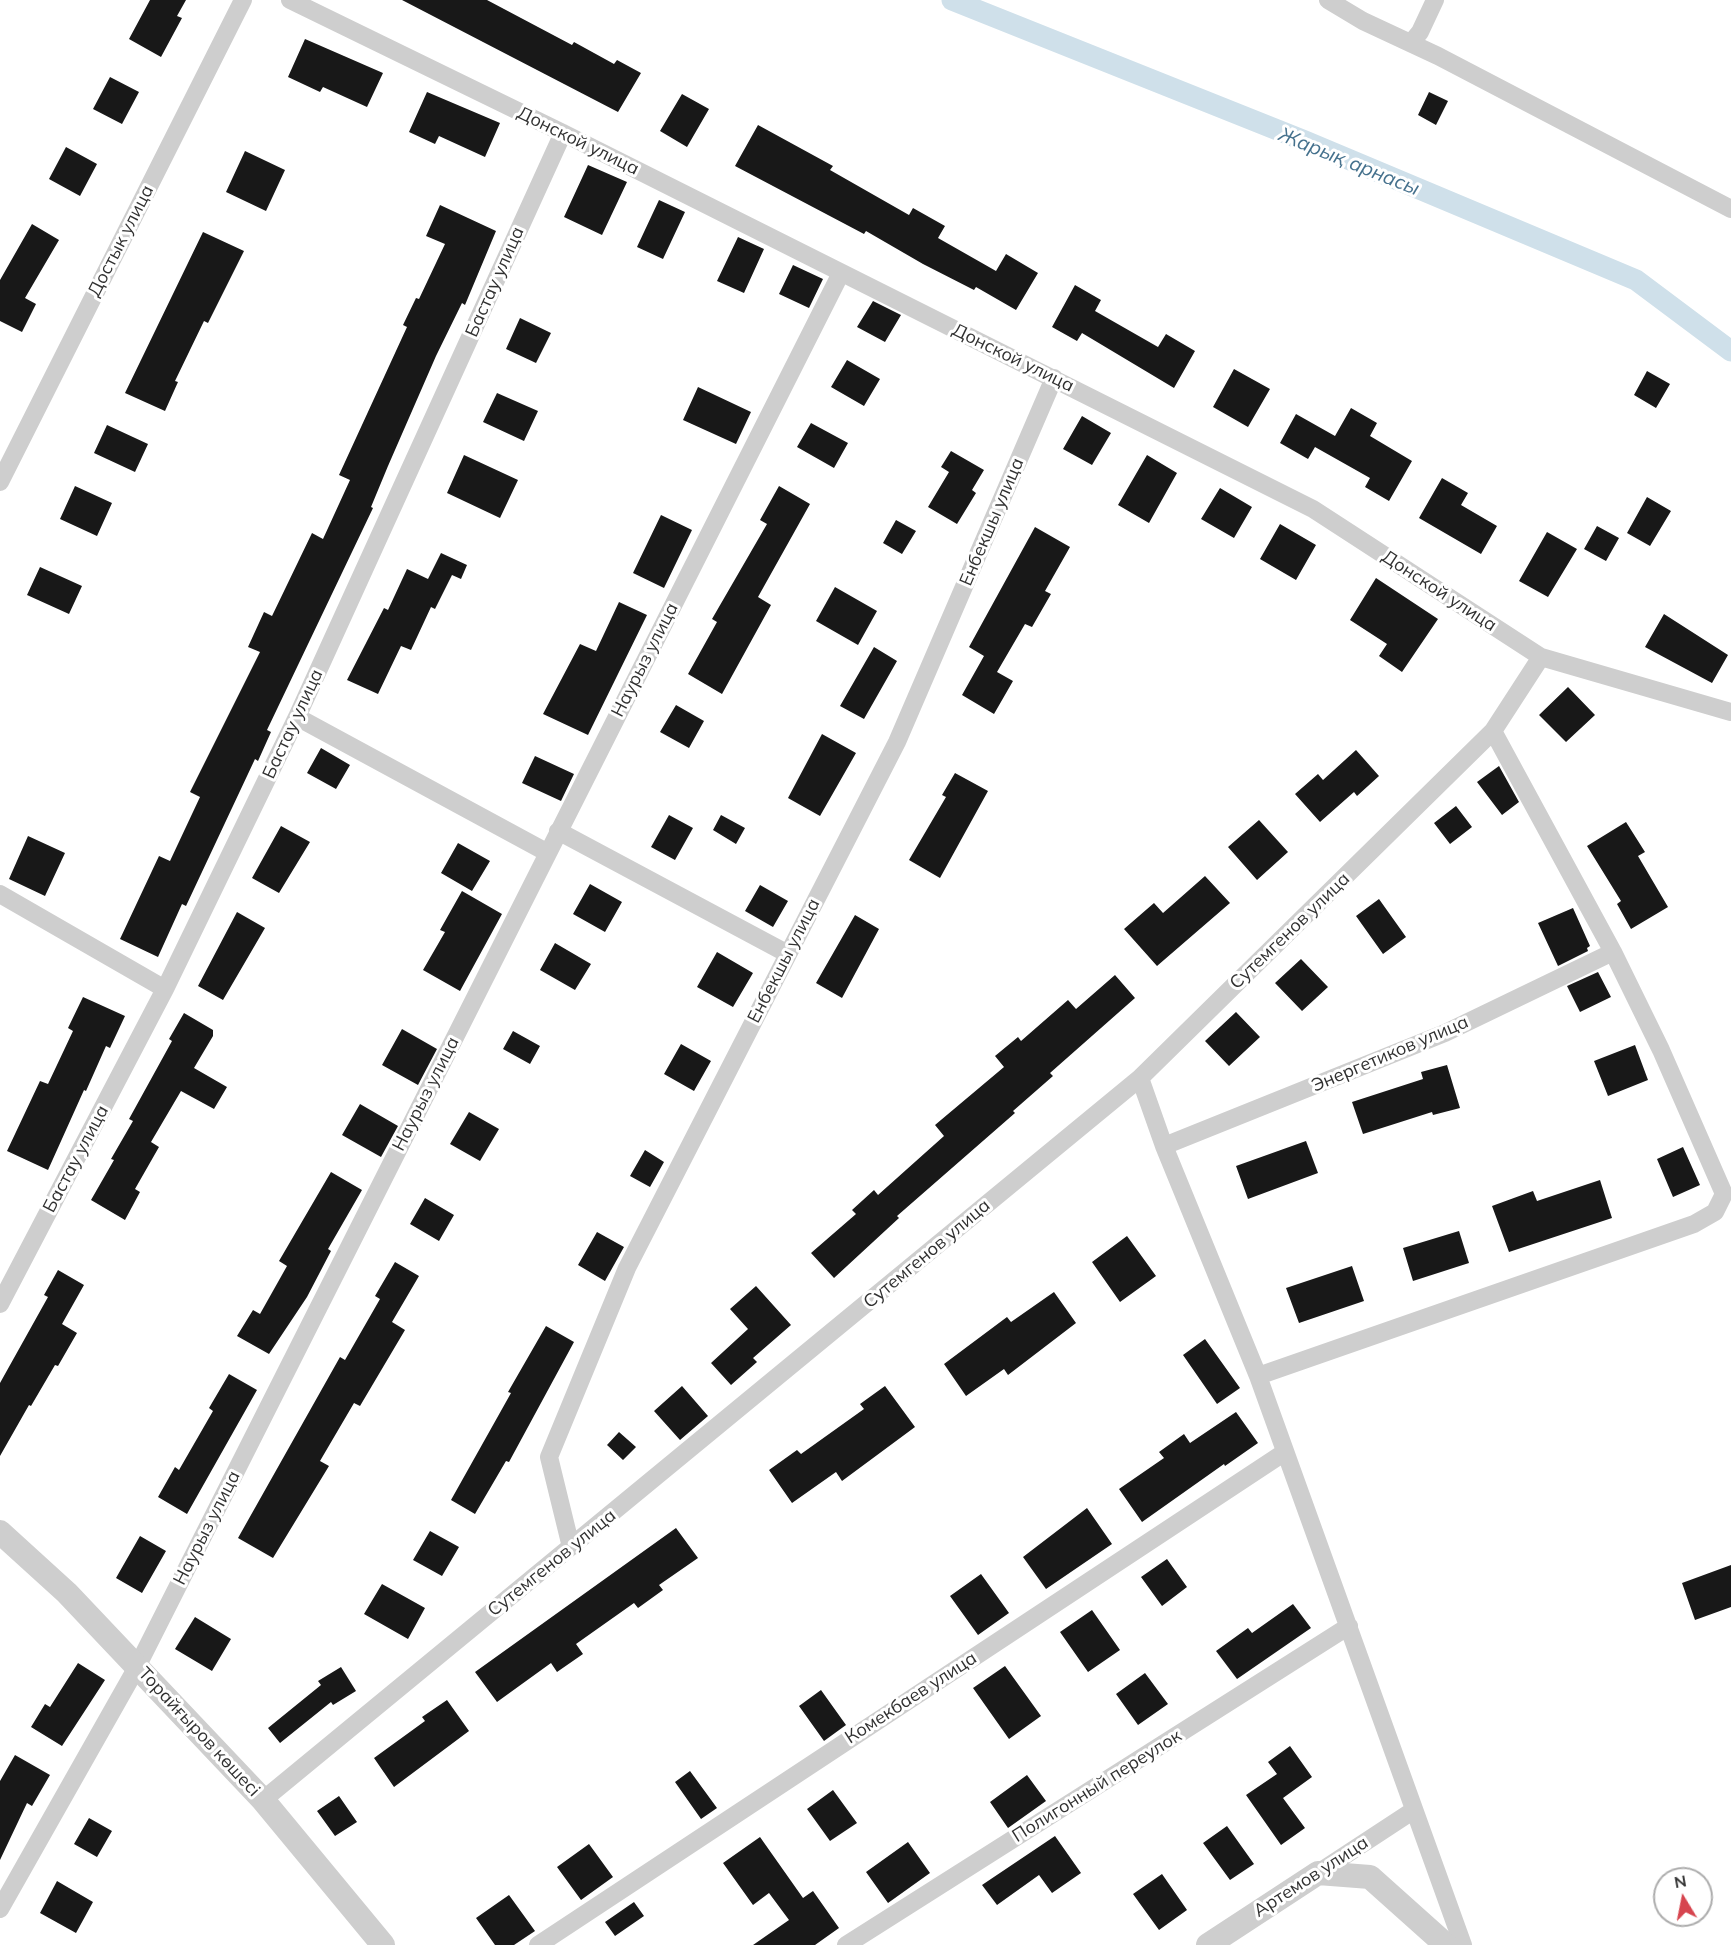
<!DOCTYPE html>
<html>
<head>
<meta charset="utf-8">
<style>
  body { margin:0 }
  #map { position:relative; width:1731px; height:1945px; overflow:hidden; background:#fff; font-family:Mulish,sans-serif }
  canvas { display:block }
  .north { position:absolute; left:1653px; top:1867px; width:60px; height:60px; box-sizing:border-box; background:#fff; border:2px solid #adadad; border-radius:50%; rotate:350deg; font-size:16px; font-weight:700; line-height:24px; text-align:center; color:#313131 }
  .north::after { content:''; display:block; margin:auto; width:21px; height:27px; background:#d6454f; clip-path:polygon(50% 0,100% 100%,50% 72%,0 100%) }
</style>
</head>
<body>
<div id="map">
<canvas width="1731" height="1945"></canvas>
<div class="north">N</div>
</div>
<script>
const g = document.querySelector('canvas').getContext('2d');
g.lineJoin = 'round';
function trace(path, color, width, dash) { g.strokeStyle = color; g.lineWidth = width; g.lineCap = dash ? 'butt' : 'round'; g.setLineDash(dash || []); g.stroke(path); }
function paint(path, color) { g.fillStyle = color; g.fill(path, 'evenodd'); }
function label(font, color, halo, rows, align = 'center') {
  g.font = font + ' Mulish,sans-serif'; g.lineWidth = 6; g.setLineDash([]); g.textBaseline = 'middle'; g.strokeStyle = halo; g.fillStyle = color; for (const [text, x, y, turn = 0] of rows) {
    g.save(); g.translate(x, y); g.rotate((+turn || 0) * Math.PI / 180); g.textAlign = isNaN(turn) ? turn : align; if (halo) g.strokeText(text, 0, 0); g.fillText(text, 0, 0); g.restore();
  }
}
const canal = new Path2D(`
  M952,0L1305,141L1636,280L1731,351`);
const building = new Path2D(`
  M150,0H186L177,16L182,18L161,57L129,39Z
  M402,0H487L572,45L574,42L614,64L617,60L641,73L618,112Z
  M305,39L383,73L367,107L323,87L320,92L288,77Z
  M110,77L139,92L122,124L93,109Z
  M427,92L500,123L485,157L439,136L435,144L409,132Z
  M1429,92L1448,101L1436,125L1418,115Z
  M682,94L709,109L687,147L660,131Z
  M758,125L833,166L830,170L909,215L913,208L945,226L938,238L996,271L1006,254L1038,273L1016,310L976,287L974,290L923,264L866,231L864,234L735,166Z
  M66,147L97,164L80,196L49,179Z
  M245,151L285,170L266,211L226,192Z
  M588,165L627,182L602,235L564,217Z
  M659,200L685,212L663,259L637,247Z
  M440,205L496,231L465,305L462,303L436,356L388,466L371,507L373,508L267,730L271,732L258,761L255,759L186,906L182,904L158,957L120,939L159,856L170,861L200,797L190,792L260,652L248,647L264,612L272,616L312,533L323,539L350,480L339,475L407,327L403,325L416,298L419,299L445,244L426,236Z
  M32,224L59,240L25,298L36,304L22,332L0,321V280Z
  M203,232L244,251L208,323L204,321L175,381L178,382L165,411L125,393Z
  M738,237L764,249L744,293L717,281Z
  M793,265L823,279L809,308L779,294Z
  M1075,285L1101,300L1095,311L1158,347L1166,334L1195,351L1174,388L1082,333L1077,341L1052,327Z
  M873,301L901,315L885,342L857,327Z
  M520,318L551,333L536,363L506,349Z
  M847,360L880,379L864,406L831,387Z
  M1234,369L1270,389L1248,427L1213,407Z
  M1647,371L1670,384L1656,408L1634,395Z
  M698,387L751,412L736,444L683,420Z
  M497,393L538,411L524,441L483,422Z
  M1351,408L1377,423L1370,436L1412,461L1389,501L1365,487L1370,478L1315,447L1308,459L1280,443L1296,414L1335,436Z
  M1082,416L1111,433L1092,465L1063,449Z
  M811,423L848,443L834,468L797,447Z
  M107,425L148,444L135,472L94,453Z
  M951,451L984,470L972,490L976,493L957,524L928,507L949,472L941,467Z
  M464,455L518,480L500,518L447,493Z
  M1147,455L1177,473L1149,523L1118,505Z
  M1442,478L1468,493L1461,505L1497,526L1481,554L1419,518Z
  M75,486L112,503L97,536L60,519Z
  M779,486L810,504L758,597L771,605L722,694L688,674L717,622L712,619L767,524L760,520Z
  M1220,488L1252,507L1234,538L1201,519Z
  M1647,497L1671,511L1650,546L1627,533Z
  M661,515L692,530L664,588L633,573Z
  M896,520L916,531L902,554L883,543Z
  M1280,524L1316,545L1296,580L1260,559Z
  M1597,526L1619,538L1606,561L1584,549Z
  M1035,527L1070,547L1045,591L1051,594L1032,627L1025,624L997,672L1013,681L994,714L962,695L984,656L969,647Z
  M1547,532L1577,549L1548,597L1519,581Z
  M441,553L467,565L461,579L452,575L435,609L431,607L411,650L401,646L378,694L347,680L384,608L388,610L407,569L428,579Z
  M40,567L82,586L69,614L27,595Z
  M1376,578L1438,619L1402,672L1379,656L1387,644L1350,620Z
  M835,587L877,611L858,645L816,621Z
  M619,602L647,615L588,735L543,714L580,644L596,651Z
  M1664,614L1728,655L1712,683L1645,647Z
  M874,647L897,661L864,719L840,706Z
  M1568,687L1595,715L1566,742L1539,715Z
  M676,705L704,721L689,748L660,732Z
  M822,734L856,753L820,816L788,798Z
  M321,748L350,765L336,789L307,773Z
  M1356,750L1379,776L1357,796L1354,792L1320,822L1295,794L1318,774L1323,780Z
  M535,756L574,774L561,801L522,783Z
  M1499,766L1519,802L1502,815L1477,782Z
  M955,773L988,791L940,878L909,860L946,797L942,795Z
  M1456,806L1472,827L1450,844L1434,823Z
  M669,815L693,828L675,860L651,847Z
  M721,815L745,828L736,844L713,830Z
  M1259,820L1288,852L1257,880L1228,847Z
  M1626,822L1645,852L1638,856L1668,907L1631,929L1617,904L1621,901L1587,846Z
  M281,826L310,842L279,893L252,878Z
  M28,836L65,853L45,896L9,879Z
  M458,843L490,861L472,891L441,873Z
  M1205,876L1230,903L1157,966L1124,929L1154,903L1163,913Z
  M590,884L622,902L605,932L573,914Z
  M760,885L788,901L773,927L745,911Z
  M462,891L502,914L460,991L423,970L445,932L440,930Z
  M1379,899L1406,937L1383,954L1356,916Z
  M1573,908L1590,946L1587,948L1588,951L1558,966L1538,923Z
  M237,912L265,928L223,1000L198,986Z
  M855,915L879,929L842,998L816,983Z
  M555,943L591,964L575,990L540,970Z
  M717,952L753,973L733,1007L697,987Z
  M1301,959L1328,987L1302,1011L1275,983Z
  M1598,972L1611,997L1580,1012L1567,986Z
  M1115,975L1135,998L1050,1073L1053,1076L1013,1111L1015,1113L897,1216L899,1218L834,1278L811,1253L856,1214L852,1210L874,1190L878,1195L944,1136L935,1125L1004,1067L995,1056L1018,1037L1021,1041L1068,1000L1076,1009Z
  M83,997L125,1016L110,1048L106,1046L86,1091L84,1090L48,1170L7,1151L40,1081L48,1084L73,1031L68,1028Z
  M1236,1012L1260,1037L1229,1066L1205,1041Z
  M184,1013L213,1030V1036L194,1068L227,1087L214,1109L181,1091L151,1142L159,1147L135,1189L140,1192L125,1220L91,1200L114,1160L111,1159L133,1121L129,1119L172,1041L169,1039Z
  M402,1029L437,1049L418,1085L382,1065Z
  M513,1031L540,1046L530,1064L503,1049Z
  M681,1044L711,1061L694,1091L664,1074Z
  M1635,1045L1648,1080L1608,1096L1594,1061Z
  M1447,1065L1460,1108L1433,1115L1432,1112L1363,1134L1352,1102L1423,1079L1421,1072Z
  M360,1104L398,1126L381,1157L342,1135Z
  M469,1112L499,1129L480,1161L450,1144Z
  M1306,1141L1318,1173L1248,1199L1236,1166Z
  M1683,1147L1700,1185L1673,1197L1657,1159Z
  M645,1150L664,1162L650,1187L630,1176Z
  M331,1172L362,1190L328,1249L331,1251L307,1297L269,1354L237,1336L253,1310L260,1314L287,1266L279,1261Z
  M1600,1180L1612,1218L1509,1252L1492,1206L1533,1191L1537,1201Z
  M425,1198L454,1215L439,1241L410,1224Z
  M1459,1231L1469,1263L1413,1281L1403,1248Z
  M597,1232L624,1247L605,1281L578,1265Z
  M1127,1236L1156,1276L1120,1302L1092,1262Z
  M395,1262L419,1276L392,1322L405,1330L360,1406L354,1403L320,1461L329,1466L273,1558L238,1538L340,1357L345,1360L380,1299L375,1296Z
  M1352,1266L1364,1301L1299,1323L1286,1288Z
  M58,1270L84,1285L62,1324L77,1333L58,1366L55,1365L31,1406L29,1405L0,1456V1383L48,1297L44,1295Z
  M756,1286L791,1325L753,1358L757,1362L731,1385L711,1363L748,1329L730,1309Z
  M1054,1292L1076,1323L1008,1375L1004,1369L966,1396L944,1364L1007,1317L1011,1322Z
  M546,1326L574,1342L509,1462L506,1461L475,1514L451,1500L511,1393L508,1392Z
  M1205,1339L1240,1388L1217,1404L1183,1355Z
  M229,1374L257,1390L187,1514L158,1497L175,1467L179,1470L213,1411L209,1408Z
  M682,1386L708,1416L680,1440L654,1411Z
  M885,1386L915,1427L842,1481L836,1472L792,1503L769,1470L797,1450L801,1454L864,1409L860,1404Z
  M1236,1412L1258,1443L1225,1466L1224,1464L1142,1522L1119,1489L1164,1458L1159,1452L1184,1434L1190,1443Z
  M619,1432L636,1447L623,1460L607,1445Z
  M1087,1508L1112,1544L1046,1589L1023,1557Z
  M676,1528L698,1558L659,1585L663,1590L638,1608L634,1603L576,1644L583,1654L557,1672L551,1663L497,1702L475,1672Z
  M430,1531L459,1547L442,1576L413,1560Z
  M140,1536L166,1551L142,1593L116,1578Z
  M1167,1559L1187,1587L1162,1606L1141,1577Z
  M1731,1565V1607L1695,1620L1682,1583Z
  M981,1574L1009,1613L978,1635L950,1596Z
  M382,1584L425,1608L408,1639L364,1614Z
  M1293,1604L1311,1628L1237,1679L1216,1651L1248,1628L1252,1633Z
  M1092,1610L1120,1650L1088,1672L1060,1632Z
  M195,1617L231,1639L212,1671L175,1649Z
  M78,1663L105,1680L62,1746L31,1727L45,1704L50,1707Z
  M1005,1666L1041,1716L1009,1739L973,1688Z
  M341,1667L356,1691L333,1705L331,1702L280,1743L268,1728L321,1685L318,1681Z
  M1145,1673L1168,1704L1138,1725L1116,1694Z
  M821,1690L846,1725L824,1741L799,1706Z
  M447,1700L469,1731L394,1787L374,1758L425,1721L422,1717Z
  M1290,1746L1312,1777L1283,1798L1305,1828L1281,1845L1246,1795L1277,1774L1268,1762Z
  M15,1755L50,1775L32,1806L27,1803L0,1860V1781Z
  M690,1771L717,1808L701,1819L675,1782Z
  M1027,1775L1046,1801L1008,1828L990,1802Z
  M833,1790L857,1823L830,1841L807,1809Z
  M339,1796L357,1822L335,1836L317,1811Z
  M89,1818L112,1831L97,1857L74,1844Z
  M1227,1826L1254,1864L1230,1880L1203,1843Z
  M1055,1836L1081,1873L1052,1893L1039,1875L997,1905L982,1885Z
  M760,1837L803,1898L813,1891L839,1928L815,1945H753L789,1920L769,1893L753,1905L723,1863Z
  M908,1842L930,1873L888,1903L866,1872Z
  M589,1844L613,1877L581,1900L557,1867Z
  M1162,1874L1187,1910L1159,1930L1133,1894Z
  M57,1881L93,1902L76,1933L40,1913Z
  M509,1895L535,1931L514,1945H495L476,1918Z
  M634,1902L644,1916L615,1936L605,1922Z`);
const minor = new Path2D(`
  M290,0L563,133L1313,509L1541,657L1731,712
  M1328,0L1363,21L1438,56L1731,209
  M1411,43L1420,32L1435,0
  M0,482L243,0
  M297,717L548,853
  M558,831L788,954
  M0,894L165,989
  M1140,1078L1164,1146L1258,1376L1463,1945
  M1164,1146L1445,1033L1613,952
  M0,1304L165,989L297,717L563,133
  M1258,1376L1694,1224L1715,1212L1724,1194L1661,1050L1613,952L1493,731
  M571,1547L549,1457L627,1268L897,742L1054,378
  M263,1800L1140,1078L1493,731L1541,657
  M1318,1873L1414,1810
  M0,1909L137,1667L841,273
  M538,1945L1285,1452
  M846,1945L1349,1626`);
const tertiary = new Path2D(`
  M0,1532L67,1593L263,1800L383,1945
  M1208,1945L1318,1873L1370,1877L1446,1945`);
const streetNames = [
  ["Донской улица",578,141,26],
  ["Достык улица",121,241,-63],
  ["Бастау улица",495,282,-66],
  ["Донской улица",1013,358,26],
  ["Енбекшы улица",992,522,-67],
  ["Донской улица",1439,591,33],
  ["Наурыз улица",645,660,-63],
  ["Бастау улица",293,724,-65],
  ["Сутемгенов улица",1290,931,-44],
  ["Енбекшы улица",784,961,-63],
  ["Энергетиков улица",1390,1054,-23],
  ["Наурыз улица",426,1094,-63],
  ["Бастау улица",76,1159,-62],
  ["Сутемгенов улица",927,1254,-40],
  ["Наурыз улица",207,1528,-63],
  ["Сутемгенов улица",552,1563,-39],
  ["Комекбаев улица",911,1698,-33],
  ["Торайғыров көшесі",199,1732,47],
  ["Полигонный переулок",1097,1786,-32],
  ["Артемов улица",1311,1877,-33]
];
const waterNames = [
  ["Жарық арнасы",1349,162,22]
];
trace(canal, '#cfe0ea', 21);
paint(building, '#181818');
trace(minor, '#cecece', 18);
trace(tertiary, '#cecece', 24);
label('18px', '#313131', '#fff', streetNames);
label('italic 20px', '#45718d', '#fff', waterNames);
</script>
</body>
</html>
